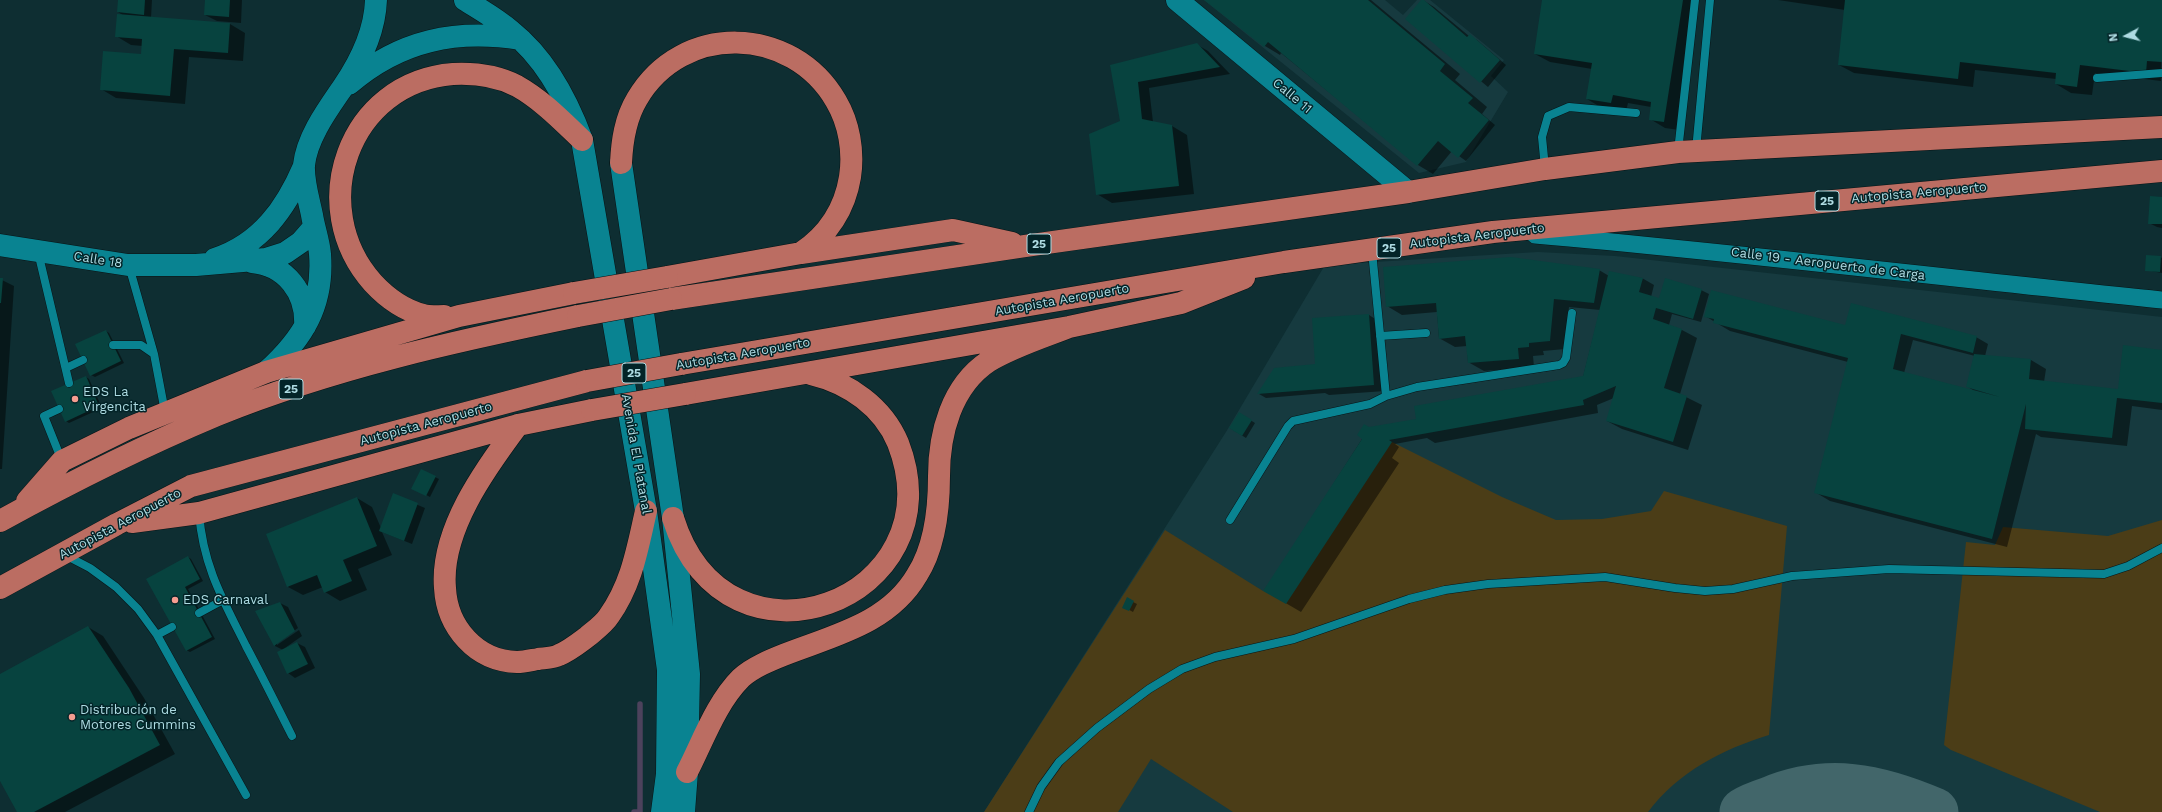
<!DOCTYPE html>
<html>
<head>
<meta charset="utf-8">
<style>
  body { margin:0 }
  #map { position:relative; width:2162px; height:812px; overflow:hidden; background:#0e2e32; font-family:"Work Sans",sans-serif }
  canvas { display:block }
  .north { position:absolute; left:2106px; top:16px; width:40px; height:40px; -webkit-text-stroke:3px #032428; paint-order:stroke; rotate:263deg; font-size:11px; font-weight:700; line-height:16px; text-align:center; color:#aedbe2 }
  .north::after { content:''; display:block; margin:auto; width:14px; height:18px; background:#aedbe2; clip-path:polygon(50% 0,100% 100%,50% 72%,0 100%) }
</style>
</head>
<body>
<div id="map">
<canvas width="2162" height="812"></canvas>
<div class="north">N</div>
</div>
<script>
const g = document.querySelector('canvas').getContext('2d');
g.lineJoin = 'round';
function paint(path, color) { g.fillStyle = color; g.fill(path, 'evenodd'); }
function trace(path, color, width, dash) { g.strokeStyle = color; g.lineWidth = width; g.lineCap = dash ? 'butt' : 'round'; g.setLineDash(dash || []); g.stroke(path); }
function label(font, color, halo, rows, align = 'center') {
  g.font = font + ' "Work Sans",sans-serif'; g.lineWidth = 3; g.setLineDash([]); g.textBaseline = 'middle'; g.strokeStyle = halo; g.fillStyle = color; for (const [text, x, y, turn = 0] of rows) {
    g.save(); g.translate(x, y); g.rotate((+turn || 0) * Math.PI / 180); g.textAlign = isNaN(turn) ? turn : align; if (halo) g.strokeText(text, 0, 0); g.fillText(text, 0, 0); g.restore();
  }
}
const built = new Path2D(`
  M1204,0H1385L1403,15L1417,0H1430L1504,60L1491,76L1508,92L1466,162L1419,173Z
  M1538,252L1615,256L2162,317V812H984L1226,432L1325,265Z`);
const green = new Path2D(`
  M1392,442L1502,497L1556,520L1602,519L1651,511L1664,491L1787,526L1769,735C1723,749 1678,772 1648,812H1233L1151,759L1118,812H984L1165,530L1263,591Z
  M2162,520V812H2100L1951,750L1944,745L1966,542L1995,545L2003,527L2108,536Z`);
const shadow = new Path2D(`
  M119,0H152L151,18L230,24L245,33L243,61L189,57L185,104L116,98L101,89L142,55L143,46L131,45L116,36L124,16L118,12Z
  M206,0H242L241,23L217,21L205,15Z
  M1206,0H1371L1460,74L1455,80L1487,107L1482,114L1495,125L1466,161L1452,151L1433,174L1418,165L1281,53L1280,55L1265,46Z
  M1423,0L1434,7L1469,36L1477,40L1506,65L1488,87L1406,19Z
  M1543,0H1699L1679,130L1665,128L1650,119L1651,107L1628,103L1626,111L1602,108L1587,99L1592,69L1550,62L1535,54Z
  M1778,0H2162L2161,81L2095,73L2092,95L2071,93L2056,84V79L1975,70L1973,87L1854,73L1839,65L1845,10Z
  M1196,44L1208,51L1230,74L1149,88L1153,122L1172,126L1187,135L1194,194L1112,203L1097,194L1121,121L1112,66Z
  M2162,198V228L2157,227L2149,223Z
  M2160,257L2162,258V273L2146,270Z
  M1599,270L1609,276L1642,278L1654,285L1651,297L1660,299L1701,290L1709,294L1701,322L1672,314L1669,325L1682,330L1697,338L1680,394L1702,405L1688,450L1622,429L1607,421L1614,398L1597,405L1598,413L1435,443L1427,438L1395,444L1399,447L1392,458L1399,463L1301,612L1265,591L1369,428L1416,420L1583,377L1600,310L1569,307L1565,349L1543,351L1544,355L1533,356L1534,367L1484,371L1468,362L1467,346L1455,347L1439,338L1437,312L1402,315L1387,306Z
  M0,279L14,286L2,469H0Z
  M1369,315L1380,322L1385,391L1329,395L1325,393L1266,398L1259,394L1315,365Z
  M1705,316L1976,337L1988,344L1985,356L2031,360L2046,369L2044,382L2119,390L2162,351V410L2132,406L2127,446L2041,437L2036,434L2007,547L1830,501L1815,492L1848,362L1730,331ZM1913,340L1975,356L1967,386L1974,391L1904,373Z
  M106,331L109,333L124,363L95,377L91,375Z
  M86,377L89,379L102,408L69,423L66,421Z
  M1239,413L1255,423L1246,438L1230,428Z
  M435,477L439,479L430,497L413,488Z
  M394,495L425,508L412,544L382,532L392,555L358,569L367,590L340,601L325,592L323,587L303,595L288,587L357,498L372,507L381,528Z
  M188,557L191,559L203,581L188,589L215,639L190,652L186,650L148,579Z
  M1133,602L1137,604L1133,612L1124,607Z
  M280,603L288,607L298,628L277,643V645L299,630L302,636L285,648L297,643L305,647L315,668L295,678L288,673L283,650L275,646Z
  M88,627L103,636L144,698L175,754L65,812H18L0,779V675Z`);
const stream = new Path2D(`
  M634,812H640V704`);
const taxiway = new Path2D(`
  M1744,812C1752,807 1761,804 1770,801C1827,777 1878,788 1934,812`);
const building = new Path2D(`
  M118,0H145L144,15L117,12Z
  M205,0H230L229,17L204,15Z
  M1204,0H1368L1445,64L1440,71L1473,98L1468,103L1489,120L1458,158L1438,141L1417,166L1268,42L1264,47Z
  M1421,0H1424L1467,37L1470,34L1500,60L1480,83L1405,19Z
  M1542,0H1683L1664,122L1649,120L1651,102L1613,95L1611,103L1586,99L1592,63L1534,54Z
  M1845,0H2162V62L2147,61L2146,73L2080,65L2077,87L2055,84L2056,73L1960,62L1958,79L1838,65Z
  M117,14L230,23L228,53L174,49L170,96L100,90L103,51L141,54L142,39L115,37Z
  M1197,43L1220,67L1138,82L1142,119L1172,125L1179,186L1096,195L1089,134L1120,121L1110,65Z
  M2150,196L2162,197V224H2148Z
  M2146,255L2161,256L2160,272L2145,271Z
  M1511,257L1600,269L1594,303L1554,299L1550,341L1529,343V347L1518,348L1519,359L1468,363L1465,336L1439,339L1436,303L1386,307L1383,267Z
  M1609,271L1643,278L1639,292L1659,298L1665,278L1702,289L1693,319L1656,308L1653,319L1682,329L1664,388L1687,396L1673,442L1606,421L1616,386L1583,400L1584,405L1389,440L1392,442L1286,604L1263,591L1362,439L1357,435L1364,424L1369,427L1416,419L1414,406L1583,376Z
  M0,278H3L1,303H0Z
  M1711,290L1845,325L1851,303L1977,336L1973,353L1901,334L1893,369L2000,397L1966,387L1974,354L2031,359L2029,379L2118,389L2123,345L2162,350V403L2117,398L2112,438L2025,429L2026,404L1992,539L1814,493L1848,358L1713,323L1714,319L1704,317Z
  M1369,314L1374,385L1257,394L1274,368L1315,364L1312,318Z
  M106,330L121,361L90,376L75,344Z
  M86,376L99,406L65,422L51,391Z
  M1239,412L1252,420L1242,436L1229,428Z
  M421,469L436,476L426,496L411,489Z
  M393,493L418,503L404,541L379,531Z
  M357,497L377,546L343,560L352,581L324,593L317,575L287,587L266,534Z
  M188,556L200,579L185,587L212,637L186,651L146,579Z
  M1127,597L1134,601L1129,611L1122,608Z
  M280,602L295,631L274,646L255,611Z
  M88,626L129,688L160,745L34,812H17L0,781V674Z
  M297,642L308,664L287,674L277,652Z`);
const lane = new Path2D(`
  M2097,78L2162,73
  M1696,150L1710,0
  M1678,151L1695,0
  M1545,168L1542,137L1548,116L1569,107L1636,113
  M1372,251L1386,396
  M38,252L69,383
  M129,266L154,354
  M1380,336L1426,333
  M113,345H141L154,354L165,412
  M66,368L83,360
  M59,409L44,416L62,461
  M199,513C203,566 223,600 246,646C262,676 277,706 292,736
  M1230,520L1288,426L1293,421L1370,404L1386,396L1417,387L1559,365L1563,363L1566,358L1572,313
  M65,555L90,568L116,587L138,609L157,635L246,795
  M199,613L223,600
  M157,635L172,627
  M1029,812L1041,787L1059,762L1097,728L1149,689L1182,669L1215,657L1294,639L1409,599L1445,590L1488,584L1605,577L1675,588L1705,591L1733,589L1792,576L1889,569L2104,574L2128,566L2162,548`);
const street = new Path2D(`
  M1535,235C1744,253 1953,279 2162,300`);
const secondary = new Path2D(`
  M465,0C481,10 497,19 511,31C546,59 567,99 582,140L646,511L668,670L667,774L662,812
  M1177,0L1408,192
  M349,84C400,40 456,29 520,39
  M621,163L673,518L689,674L687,772L684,812
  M0,245L128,265H196L266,259L285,253L301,242L314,227
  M215,259C261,244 286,208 304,166
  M252,262C286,265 307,293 305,326
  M266,372C303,339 324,305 320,254C319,241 314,228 312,215C309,200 303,181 304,165C307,137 328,109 343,87C360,62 375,30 376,0`);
const highway = new Path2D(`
  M621,163C622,141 625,119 637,99C682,22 792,25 836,101C849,123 854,151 850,177C845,208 828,235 801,253
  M667,277L801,253L953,230L1012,243
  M671,299L1025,246L1408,192L1545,169L1678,152L2162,127
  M444,316C437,316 429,317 423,315C404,310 386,297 373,283C305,207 348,82 453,74C474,73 498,76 517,86C542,100 562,121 582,140
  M681,364L1284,262L1493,232L2162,171
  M685,394L1069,327L1181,303L1244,278
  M518,425C485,469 440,531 445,588C447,627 476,661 517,662C524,662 532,660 538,659C545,658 553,658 559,655C569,651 579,643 587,637C594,631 604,624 609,616C632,583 637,550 646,511
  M27,501L62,461L129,428L266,372L459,316L574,293
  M673,518C726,688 959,600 898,443C883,407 849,383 811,374
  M0,521C71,482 143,446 217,415C333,368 456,341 578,316
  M132,522L199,513L518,425L592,410
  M0,588L117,524L191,486L587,381
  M687,772C703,741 716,703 741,678C753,667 771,660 786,654C835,635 889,623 917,575C935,547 939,509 939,476C939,434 951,386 989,361C1012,347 1043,337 1069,327`);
const highwayBridge = new Path2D(`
  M574,293L667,277
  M578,316L671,299
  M587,381L681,364
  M592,410L685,394`);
const markers = [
  [75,399,4,"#f59d90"],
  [175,600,4,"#f59d90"],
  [72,717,4,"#f59d90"]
];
const shields = [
  [1827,201,24],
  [1039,244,24],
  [1389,248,24],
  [634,373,24],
  [291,389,24]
];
const shieldNames = [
  ["25",1827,201],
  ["25",1039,244],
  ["25",1389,248],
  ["25",634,373],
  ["25",291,389]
];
const streetNames = [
  ["Calle 11",1292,96,40],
  ["Autopista Aeropuerto",1919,193,-5],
  ["Autopista Aeropuerto",1477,236,-7],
  ["Calle 18",98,260,9],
  ["Calle 19 - Aeropuerto de Carga",1828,264,7],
  ["Autopista Aeropuerto",1062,300,-10],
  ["Autopista Aeropuerto",743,354,-10],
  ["Autopista Aeropuerto",426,424,-15],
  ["Avenida El Platanal",636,454,80],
  ["Autopista Aeropuerto",120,524,-28]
];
const poiNames = [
  ["EDS La",83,392],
  ["Virgencita",83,407],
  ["EDS Carnaval",183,600],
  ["Distribución de",80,710],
  ["Motores Cummins",80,725]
];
paint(built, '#163a3f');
paint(green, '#4b3d17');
paint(shadow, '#0007');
trace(stream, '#4c425c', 5.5);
trace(taxiway, '#42666a', 49);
paint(building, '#07433f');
trace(lane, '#071416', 9);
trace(street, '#071416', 18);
trace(secondary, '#071416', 23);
trace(highway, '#071416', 23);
trace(lane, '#098391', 8);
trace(street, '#098391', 17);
trace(secondary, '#098391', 22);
trace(highway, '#bb6d62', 22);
trace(highwayBridge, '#071416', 23, []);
trace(highwayBridge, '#bb6d62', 22);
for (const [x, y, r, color] of markers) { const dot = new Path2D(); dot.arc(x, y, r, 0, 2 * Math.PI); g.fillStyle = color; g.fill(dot); trace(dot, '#032428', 1.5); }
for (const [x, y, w] of shields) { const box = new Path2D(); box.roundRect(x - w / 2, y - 10, w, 20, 3); g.fillStyle = '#032428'; g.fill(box); trace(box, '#aedbe2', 1); }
label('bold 12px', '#aedbe2', null, shieldNames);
label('13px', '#aedbe2', '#032428', streetNames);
label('13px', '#aedbe2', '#032428', poiNames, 'left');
</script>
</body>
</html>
